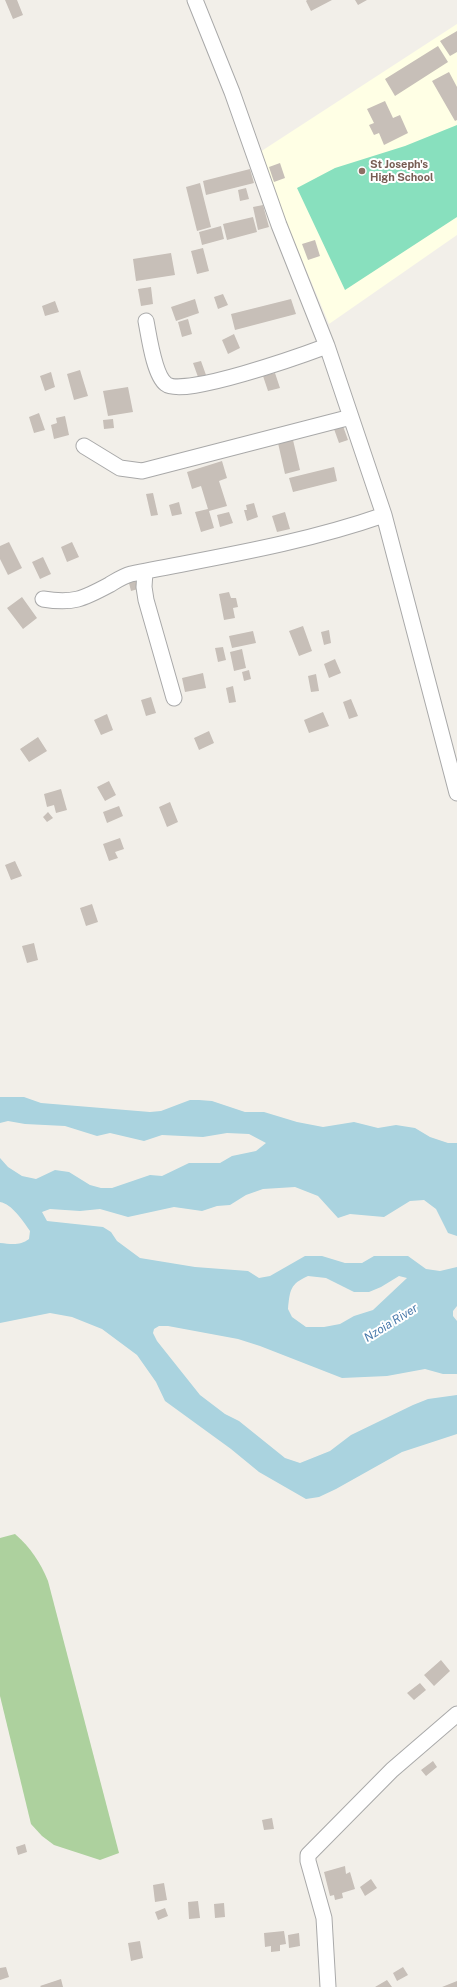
<!DOCTYPE html>
<html>
<head>
<meta charset="utf-8">
<style>
  body { margin:0 }
  canvas { display:block; background:#f2efe9 }
</style>
</head>
<body>
<canvas width="457" height="1987"></canvas>
<script>
const g = document.querySelector('canvas').getContext('2d');
g.lineJoin = 'round';
function paint(path, color) { g.fillStyle = color; g.fill(path, 'evenodd'); }
function trace(path, color, width, dash) { g.strokeStyle = color; g.lineWidth = width; g.lineCap = dash ? 'butt' : 'round'; g.setLineDash(dash || []); g.stroke(path); }
function label(font, color, halo, rows, align = 'center') {
  g.font = font + ' "Public Sans",sans-serif'; g.lineWidth = 4; g.setLineDash([]); g.textBaseline = 'middle'; g.strokeStyle = halo; g.fillStyle = color; for (const [text, x, y, turn = 0] of rows) {
    g.save(); g.translate(x, y); g.rotate((+turn || 0) * Math.PI / 180); g.textAlign = isNaN(turn) ? turn : align; if (halo) g.strokeText(text, 0, 0); g.fillText(text, 0, 0); g.restore();
  }
}
const education = new Path2D(`
  M457,24V235L329,324L273,191L260,152Z`);
const forest = new Path2D(`
  M15,1534C31,1548 40,1562 48,1581L119,1853L100,1860L54,1845L42,1836L31,1824L0,1696V1538Z`);
const pitch = new Path2D(`
  M457,125V217L345,290L297,188L335,168L405,146Z`);
const water = new Path2D(`
  M0,1097H24L41,1103L150,1112L161,1111L190,1100H199L212,1101L245,1112H264L297,1122L323,1127L354,1122L378,1128L396,1125L415,1128L430,1137L448,1143H457V1236L448,1233L436,1209L424,1200L410,1201L384,1217L350,1214L338,1218L318,1196L295,1187L263,1189L246,1195L230,1205L217,1206L202,1211L174,1207L128,1217L100,1209L80,1211L50,1209L42,1212L47,1221L103,1227L111,1232L117,1241L140,1258L195,1267L248,1271L259,1278L270,1276L305,1256H322L345,1263H362L374,1256H408L426,1269L440,1271L457,1267V1306L453,1311V1316L457,1321V1374H443L425,1369L387,1376L342,1378L260,1346L238,1339L168,1326H159L154,1329L153,1333L157,1341L200,1395L225,1414L239,1421L285,1458L300,1463L330,1451L351,1435L413,1405L428,1399L457,1395V1434L402,1452L336,1489L319,1497L306,1499L259,1472L231,1449L165,1401L156,1382L137,1355L102,1329L72,1317L50,1313L0,1323V1243C11,1244 20,1246 29,1239L30,1231C23,1221 12,1204 0,1202V1158L8,1167L22,1176L36,1179L55,1170L69,1172L90,1185L101,1188H112L150,1175L162,1176L189,1163H220L232,1156L256,1151L266,1143L249,1134L227,1133L203,1137L162,1135L144,1141L110,1133L97,1136L65,1126L25,1124L8,1121L0,1123ZM308,1276L326,1278L354,1292H369L381,1287L399,1276L407,1278L373,1310L354,1316L340,1324L324,1327H306L292,1317L288,1309C290,1290 290,1284 308,1276Z`);
const building = new Path2D(`
  M5,0H17L23,15L13,19Z
  M307,0H332L311,11L306,1Z
  M355,0H367L358,5Z
  M457,31V52L450,56L440,41Z
  M438,46L448,62L395,96L385,79Z
  M449,72L457,87V120L455,121L432,81Z
  M385,101L393,118L400,115L408,133L384,145L379,133L374,135L369,125L374,123L367,109Z
  M280,163L285,178L274,182L269,167Z
  M250,169L254,183L206,195L203,181Z
  M200,183L211,227L197,231L186,187Z
  M246,188L249,199L240,201L238,190Z
  M263,205L269,227L258,230L253,207Z
  M253,217L257,232L227,240L223,224Z
  M221,226L224,239L202,245L199,232Z
  M315,240L320,256L308,260L302,244Z
  M203,248L209,271L197,274L191,251Z
  M171,253L175,275L136,281L133,259Z
  M151,287L153,304L141,306L138,289Z
  M223,294L228,305L218,309L214,297Z
  M195,299L199,313L176,321L171,307Z
  M291,299L296,314L235,330L231,314Z
  M55,301L59,312L45,316L42,306Z
  M188,319L192,334L182,337L178,322Z
  M234,334L240,348L228,354L222,340Z
  M201,361L206,375L198,377L193,363Z
  M80,370L88,396L74,400L67,374Z
  M51,372L55,387L45,391L40,376Z
  M275,373L280,388L268,391L263,376Z
  M128,387L133,412L108,416L103,391Z
  M39,413L45,430L34,433L29,417Z
  M65,416L69,435L54,439L51,425L57,423L56,418Z
  M113,419L114,428L104,429L103,420Z
  M343,426L348,440L339,443L334,429Z
  M293,440L300,470L285,474L278,443Z
  M222,461L227,478L219,481L227,506L209,511L214,528L201,532L195,512L208,509L201,486L192,489L187,472Z
  M334,467L337,481L293,492L289,478Z
  M153,493L158,515L151,516L146,494Z
  M179,502L182,514L172,516L169,505Z
  M254,503L258,517L247,521L244,510H247L246,505Z
  M229,512L233,523L220,527L217,515Z
  M285,512L290,529L277,532L272,516Z
  M9,542L22,568L8,575L0,559V546Z
  M72,542L79,557L67,562L61,547Z
  M43,557L51,574L40,579L32,562Z
  M137,581L138,589L131,591L129,583Z
  M229,592L231,598H236L238,607L233,608L235,618L224,620L219,594Z
  M22,597L37,618L23,629L7,608Z
  M303,626L312,651L299,656L289,631Z
  M329,630L331,643L324,645L321,632Z
  M253,631L256,643L232,648L229,636Z
  M223,647L226,660L218,662L215,648Z
  M242,649L246,668L234,671L230,652Z
  M335,659L341,673L329,678L324,664Z
  M249,670L251,679L244,681L242,672Z
  M203,673L206,688L185,692L182,678Z
  M316,674L319,691L311,692L308,676Z
  M233,686L236,702L229,703L226,688Z
  M151,697L156,713L146,716L141,700Z
  M351,699L358,716L349,719L343,702Z
  M323,712L329,726L309,733L304,720Z
  M107,714L113,730L101,735L94,720Z
  M209,731L214,743L199,750L194,738Z
  M38,737L47,751L29,762L20,749Z
  M109,781L116,795L105,801L97,787Z
  M61,789L67,810L56,813L54,805L47,807L44,794Z
  M170,802L178,822L167,827L159,807Z
  M119,806L123,816L107,823L103,812Z
  M48,812L53,818L47,822L43,817Z
  M120,838L124,849L115,852L118,858L109,861L103,844Z
  M15,861L22,876L11,880L5,865Z
  M92,904L98,922L86,926L80,908Z
  M34,943L38,960L27,963L22,946Z
  M441,1660L450,1671L434,1686L424,1675Z
  M420,1683L426,1690L414,1700L407,1693Z
  M433,1761L437,1767L426,1776L421,1770Z
  M272,1818L274,1829L264,1830L262,1820Z
  M25,1844L27,1852L18,1855L16,1847Z
  M345,1866L346,1874L350,1872L355,1889L342,1893L343,1898L335,1900L334,1895L330,1896L324,1872Z
  M371,1879L377,1888L365,1896L360,1887Z
  M164,1883L167,1900L155,1902L153,1885Z
  M198,1901L200,1918L189,1919L188,1902Z
  M224,1903L225,1917L215,1918L214,1904Z
  M165,1908L168,1916L158,1920L155,1912Z
  M284,1931L286,1944L280,1945V1951L271,1952V1946L265,1947L264,1933Z
  M299,1933L300,1946L289,1948L288,1935Z
  M140,1941L143,1958L131,1961L128,1943Z
  M6,1967L9,1977L0,1980V1968Z
  M403,1967L408,1975L397,1981L393,1973Z
  M61,1979L63,1987H41L40,1986Z
  M387,1980L392,1987H375Z
  M457,1981V1987H442Z`);
const minor = new Path2D(`
  M195,0L232,92L279,225L327,346L384,515L457,793
  M146,321C149,336 154,375 166,384C183,398 303,355 327,346
  M84,446L120,468L142,471L351,417
  M145,572L144,587L146,600L174,698
  M43,599C73,604 83,599 109,585C116,581 123,576 131,574C216,557 301,544 384,515
  M328,1987L324,1918L308,1861V1855L392,1770L457,1714`);
const markers = [
  [362,171,4,"#8d6e63"]
];
const educationNames = [
  ["St Joseph's",370,165],
  ["High School",370,178]
];
const waterNames = [
  ["Nzoia River",391,1323,-32]
];
paint(education, '#ffffe5');
paint(forest, '#add19e');
paint(pitch, '#88e0be');
paint(water, '#aad3df');
paint(building, '#c7bfb8');
trace(minor, '#a9a9a9', 17);
trace(minor, '#fff', 15);
for (const [x, y, r, color] of markers) { const dot = new Path2D(); dot.arc(x, y, r, 0, 2 * Math.PI); g.fillStyle = color; g.fill(dot); trace(dot, '#fff', 1.5); }
label('bold 11px', '#785e54', '#fff', educationNames, 'left');
label('italic 12px', '#4a7aab', '#fff', waterNames);
</script>
</body>
</html>
